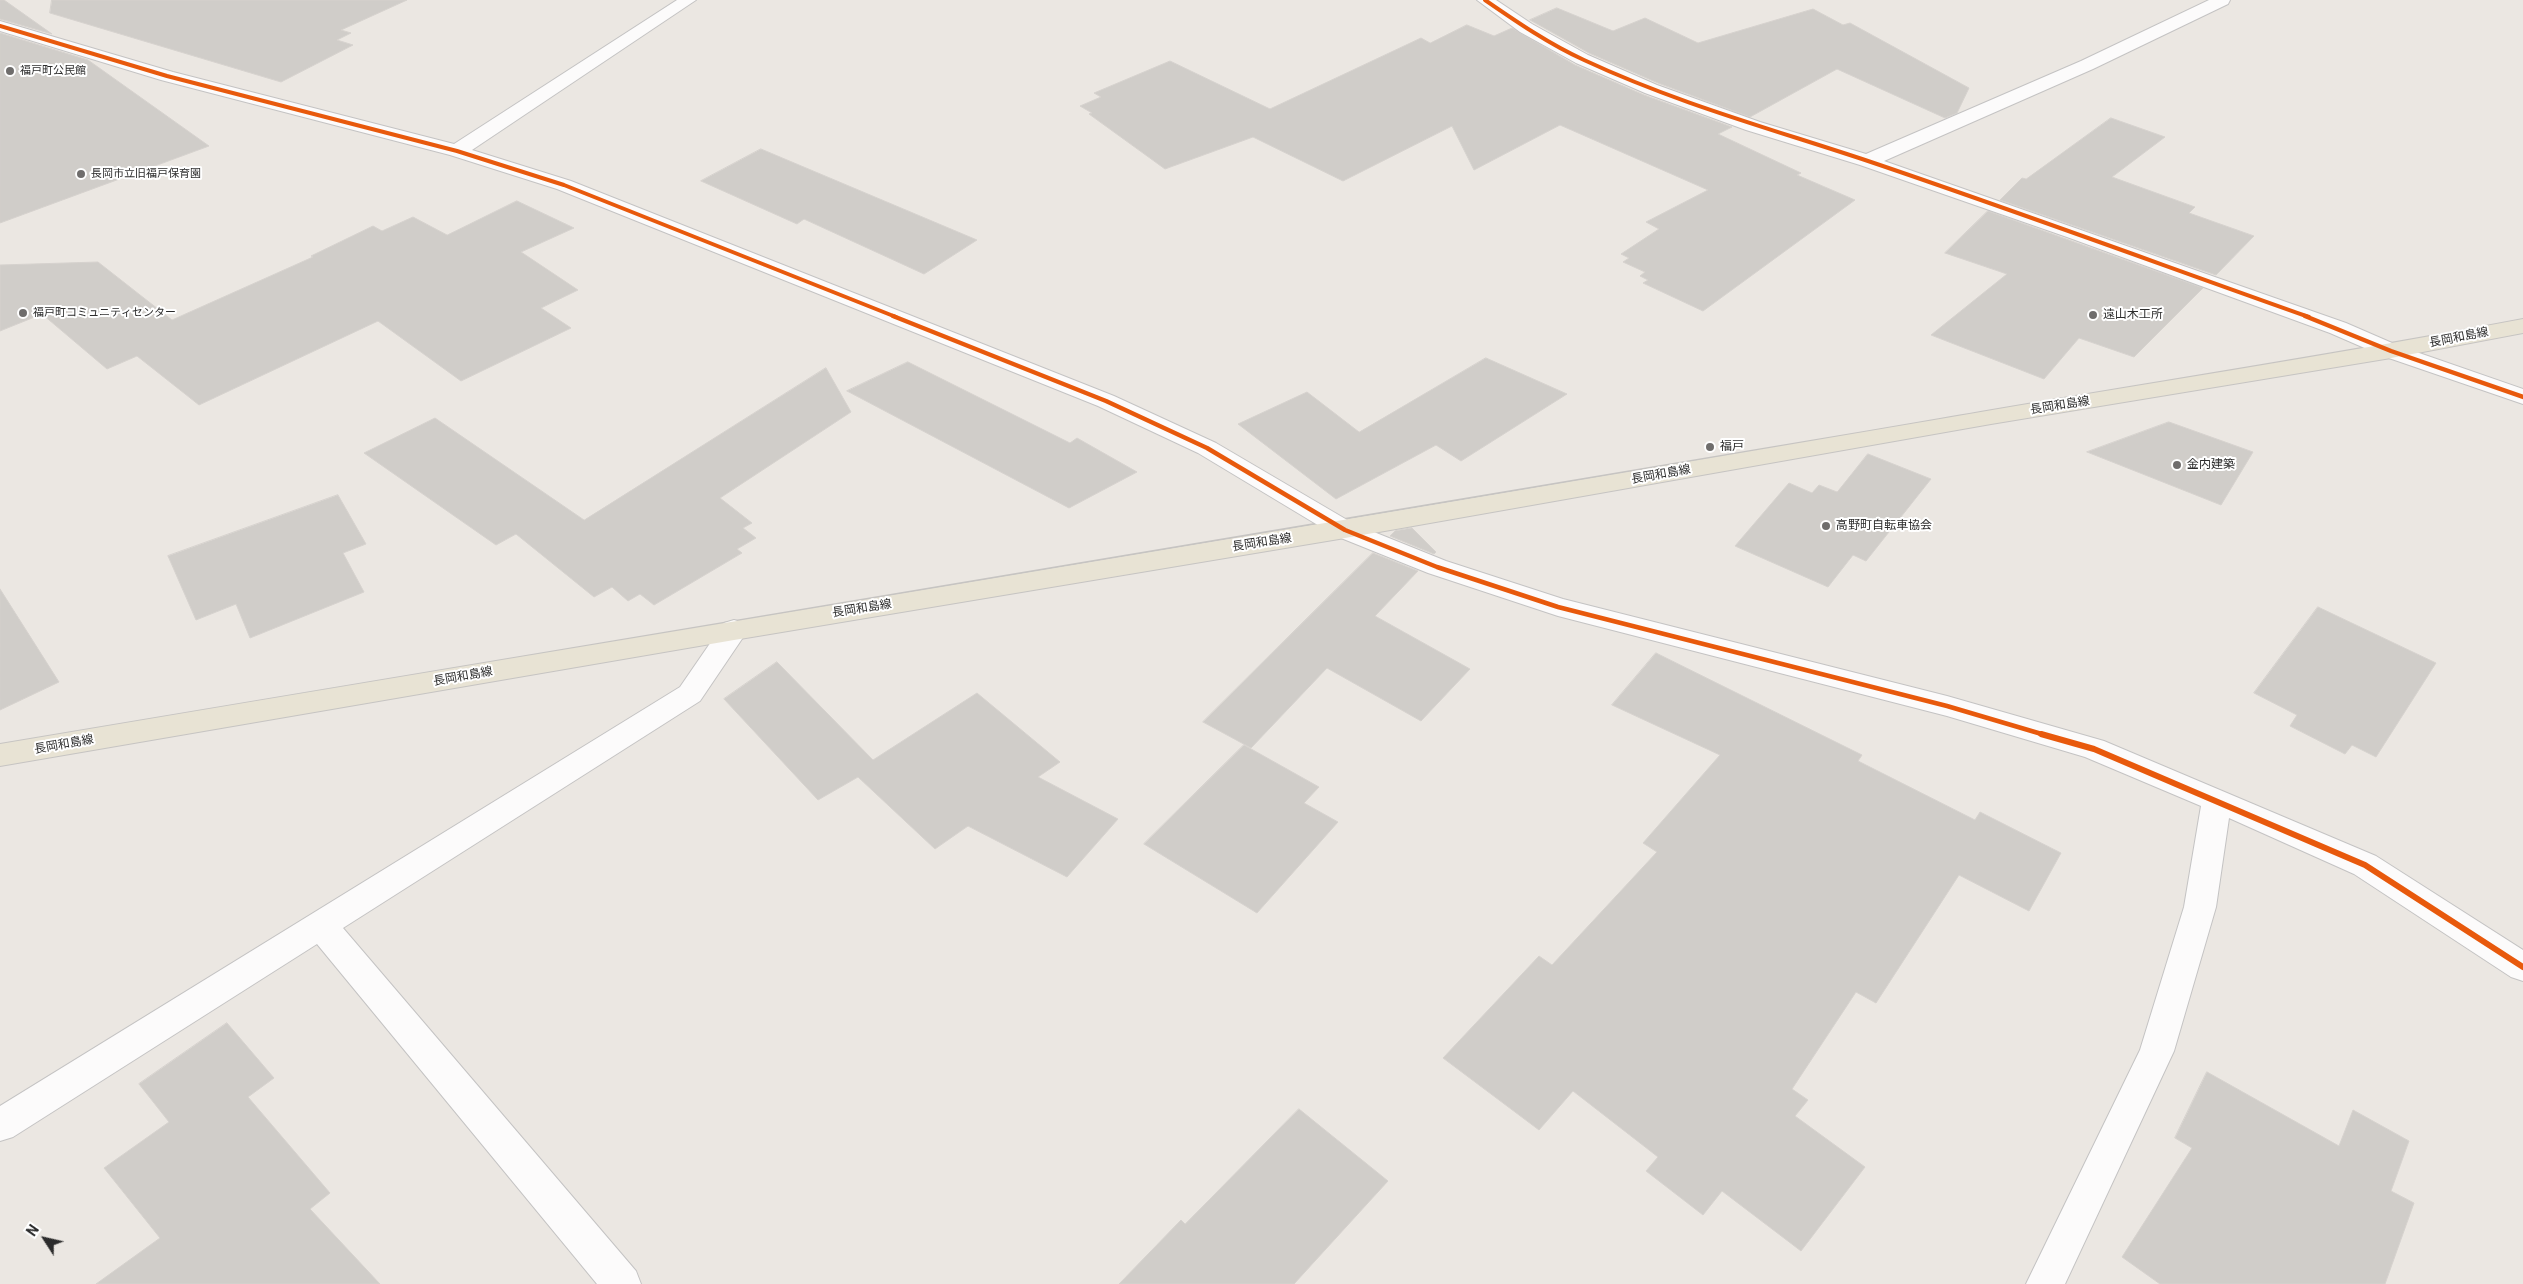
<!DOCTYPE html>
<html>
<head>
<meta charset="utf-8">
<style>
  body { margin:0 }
  #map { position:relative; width:2523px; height:1284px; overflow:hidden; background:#ebe7e2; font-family:Roboto,sans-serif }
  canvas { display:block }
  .north { position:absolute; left:20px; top:1214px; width:50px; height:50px; -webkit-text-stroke:4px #fff; paint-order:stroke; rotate:305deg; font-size:14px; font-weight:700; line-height:20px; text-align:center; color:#2c2c2c }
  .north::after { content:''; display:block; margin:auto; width:18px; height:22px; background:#2c2c2c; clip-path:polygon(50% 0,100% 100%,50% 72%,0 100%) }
</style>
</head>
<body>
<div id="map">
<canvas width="2523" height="1284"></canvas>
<div class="north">N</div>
</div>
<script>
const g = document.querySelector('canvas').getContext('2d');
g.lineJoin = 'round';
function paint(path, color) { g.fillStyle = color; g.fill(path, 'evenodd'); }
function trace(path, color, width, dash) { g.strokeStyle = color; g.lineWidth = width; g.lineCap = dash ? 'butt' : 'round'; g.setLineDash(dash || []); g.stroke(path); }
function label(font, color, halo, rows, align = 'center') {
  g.font = font + ' Roboto,"Noto Sans JP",sans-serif'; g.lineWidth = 4; g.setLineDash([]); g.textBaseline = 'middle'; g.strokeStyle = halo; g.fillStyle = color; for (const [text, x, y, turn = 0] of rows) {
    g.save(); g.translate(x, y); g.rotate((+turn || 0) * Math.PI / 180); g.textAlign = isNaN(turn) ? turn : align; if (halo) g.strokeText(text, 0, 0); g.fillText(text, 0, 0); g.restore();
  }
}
const building = new Path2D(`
  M0,0H4L52,34L0,19Z
  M52,0H407L341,30L351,33L337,40L353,45L281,82L50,13Z
  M1557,8L1613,31L1645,18L1698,43L1813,9L1843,25L1850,23L1969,88L1957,113L1945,118L1837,69L1750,117L1658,83L1589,53L1530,20Z
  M1467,25L1494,36L1512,28L1575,65L1644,95L1732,127L1718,134L1801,173L1797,175L1855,200L1703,311L1643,283L1648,280L1640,276L1645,272L1623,262L1629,258L1621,254L1659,229L1646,222L1708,190L1560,125L1474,170L1452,126L1343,181L1253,137L1165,169L1089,114L1092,113L1080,106L1101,97L1094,93L1170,61L1270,109L1421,38L1430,43Z
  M0,33L88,60L209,146L0,223Z
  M2111,118L2165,137L2112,177L2195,207L2189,213L2254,236L2216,275L2000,200L2022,178L2026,179Z
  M761,149L977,240L924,274L804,219L797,224L701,181Z
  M517,201L574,228L521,252L578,290L541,308L571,328L461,381L378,321L199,405L137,356L107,369L42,314L0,331V265L98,262L172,320L313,257L311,256L373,226L382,231L413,217L447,235Z
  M1988,211L2066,239L2203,288L2134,357L2079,338L2044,379L1931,335L2007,274L1945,253Z
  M1486,358L1567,394L1461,461L1436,445L1336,499L1238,424L1307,392L1359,432Z
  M908,362L1070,443L1077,438L1137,472L1069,508L847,391Z
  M826,368L851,412L720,498L752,523L743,528L756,538L737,549L742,553L654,605L640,594L628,601L612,587L594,597L516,534L496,545L364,453L435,418L584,520Z
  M2169,422L2253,452L2221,505L2087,452Z
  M1868,454L1931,479L1866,561L1853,555L1828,587L1735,546L1789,483L1812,493L1819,485L1837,492Z
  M338,495L366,544L343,553L364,592L250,638L236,604L196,620L168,556Z
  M1412,528L1436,552L1434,554L1390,536L1395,531Z
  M1373,553L1418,571L1375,616L1470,669L1421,721L1327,668L1251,748L1203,722Z
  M0,589L59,682L0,710Z
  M2318,607L2436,663L2376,757L2352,745L2345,754L2290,726L2297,715L2254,693Z
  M1656,653L1862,755L1858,761L1975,820L1980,812L2061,853L2029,911L1959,875L1876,1003L1856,992L1792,1089L1808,1100L1795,1116L1865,1167L1801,1251L1722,1191L1703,1215L1646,1171L1658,1157L1573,1091L1539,1130L1443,1058L1539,956L1552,965L1657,852L1643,843L1720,755L1612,705Z
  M777,662L873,760L977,693L1060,762L1038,777L1118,819L1067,877L968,826L935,849L858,777L818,800L724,699Z
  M1244,745L1319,787L1304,803L1338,822L1257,913L1144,844Z
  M227,1023L274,1078L248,1097L330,1193L310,1209L380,1284H96L160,1238L104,1168L169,1122L139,1084Z
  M2207,1072L2339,1146L2353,1110L2409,1141L2391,1191L2414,1203L2385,1284H2160L2122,1257L2192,1148L2175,1138Z
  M1299,1109L1388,1181L1294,1284H1119L1181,1220L1185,1224Z`);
const minor = new Path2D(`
  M677,0H696L472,150L571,181L1114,396L1216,443L1354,524L1446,561L1563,599L1947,696L2104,741L2376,856L2523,950V981L2511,977L2354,874L2229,818L2216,907L2174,1051L2065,1284H2026L2140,1050L2184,907L2201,806L2085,757L1947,716L1558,616L1428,573L1336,536L1198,453L1098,406L557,189L450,155L161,80L0,31V21L173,72L454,144Z
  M1477,0H1496L1532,24L1588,55L1657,85L1760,122L1866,154L2081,61L2209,0H2230L2228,4L2093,69L1884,161L2346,323L2399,346L2523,389V404L2383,356L2330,333L2067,237L1860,165L1746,130L1645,93L1576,63L1520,32Z
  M734,620L744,623L748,630L700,701L343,928L636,1271L641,1284H597L317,944L13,1137L0,1141V1106L680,687L724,623Z`);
const primary = new Path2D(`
  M2523,319V333L2391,358L1991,424L1345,538L734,640L0,766V744C647,635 1294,530 1940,419C2134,385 2329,356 2523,319Z`);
const cyclewayFar2 = new Path2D(`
  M1485,0C1517,22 1549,44 1584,60C1676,103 1772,129 1868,161C2016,211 2162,265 2309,317
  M0,26L167,76L457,151L564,185L896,317`);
const cyclewayFar1 = new Path2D(`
  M893,316L1106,401L1207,448L1345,530L1437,567L1558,607L1947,706L2045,735
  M2305,316L2391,351L2523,397`);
const cycleway = new Path2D(`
  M2041,734L2094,749L2365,865L2523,967`);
const markers = [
  [10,71,5,"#6f6d6c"],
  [81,174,5,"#6f6d6c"],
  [23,313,5,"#6f6d6c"],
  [2093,315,5,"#6f6d6c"],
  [1710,447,5,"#6f6d6c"],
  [2177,465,5,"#6f6d6c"],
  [1826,526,5,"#6f6d6c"]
];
const farPoinames = [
  ["福戸町公民館",20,71],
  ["長岡市立旧福戸保育園",91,174],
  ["福戸町コミュニティセンター",33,313]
];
const poiNames = [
  ["遠山木工所",2103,315],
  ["福戸",1720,447],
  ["金内建築",2187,465],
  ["高野町自転車協会",1836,526]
];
const streetNames = [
  ["長岡和島線",2459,338,-11],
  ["長岡和島線",2060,406,-9],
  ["長岡和島線",1661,475,-10],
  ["長岡和島線",1262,543,-9],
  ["長岡和島線",862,609,-9],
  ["長岡和島線",463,677,-10],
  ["長岡和島線",64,745,-10]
];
paint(building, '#d0cdc9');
trace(building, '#d6d2ce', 1);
trace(minor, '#c4c3c3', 2);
trace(primary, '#c6c4c2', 2);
paint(minor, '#fcfbfb');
paint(primary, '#e8e3d4');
trace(cyclewayFar2, '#e8590c', 4);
trace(cyclewayFar1, '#e8590c', 4.5);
trace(cycleway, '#e8590c', 6);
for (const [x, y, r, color] of markers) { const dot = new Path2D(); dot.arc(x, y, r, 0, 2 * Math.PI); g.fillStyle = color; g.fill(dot); trace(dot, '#fff', 2); }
label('11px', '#2c2c2c', '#fff', farPoinames, 'left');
label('12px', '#2c2c2c', '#fff', poiNames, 'left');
label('12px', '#2c2c2c', '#fff', streetNames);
</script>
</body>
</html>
